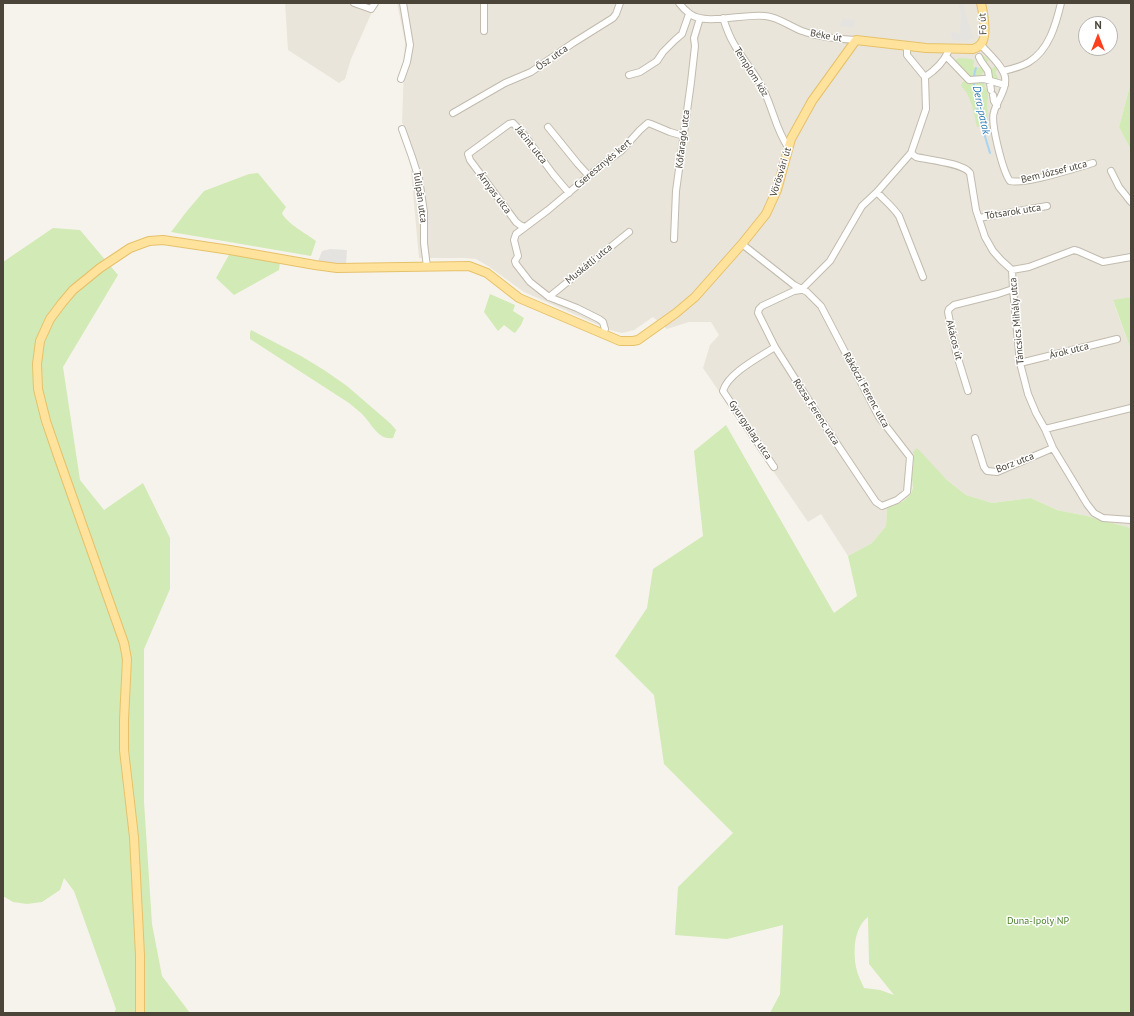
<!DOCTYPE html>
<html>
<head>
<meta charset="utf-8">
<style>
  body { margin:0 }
  #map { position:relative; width:1134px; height:1016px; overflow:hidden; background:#f6f3ec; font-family:"PT Sans",sans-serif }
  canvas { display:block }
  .frame { position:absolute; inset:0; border:4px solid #4b4439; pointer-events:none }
  .north { position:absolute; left:1078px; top:16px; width:40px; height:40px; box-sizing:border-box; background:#fff; border:1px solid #b7b4b0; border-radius:50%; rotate:0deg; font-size:11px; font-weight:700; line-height:16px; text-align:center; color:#4b4439 }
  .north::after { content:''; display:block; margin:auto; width:14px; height:18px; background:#fc3f1d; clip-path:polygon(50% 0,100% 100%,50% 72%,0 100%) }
</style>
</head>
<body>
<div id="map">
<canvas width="1134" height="1016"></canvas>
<div class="frame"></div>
<div class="north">N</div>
</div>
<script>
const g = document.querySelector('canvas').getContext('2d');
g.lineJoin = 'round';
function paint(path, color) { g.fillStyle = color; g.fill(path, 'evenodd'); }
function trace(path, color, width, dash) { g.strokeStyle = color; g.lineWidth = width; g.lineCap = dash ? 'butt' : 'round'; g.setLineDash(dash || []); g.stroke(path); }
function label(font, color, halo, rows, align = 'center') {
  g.font = font + ' "PT Sans",sans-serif'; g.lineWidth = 3; g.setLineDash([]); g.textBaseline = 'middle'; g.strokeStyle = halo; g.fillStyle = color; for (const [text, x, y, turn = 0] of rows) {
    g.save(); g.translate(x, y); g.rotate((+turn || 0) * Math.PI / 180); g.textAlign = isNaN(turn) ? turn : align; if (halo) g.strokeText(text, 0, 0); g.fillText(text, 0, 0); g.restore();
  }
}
const residential = new Path2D(`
  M285,3H376L351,59L345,79L339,83L288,50Z
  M397,3H1131V82L1119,127L1131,150V297L1113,301L1131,350V528L1087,516L1057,510L1031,498L992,503L966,495L913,452L915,460L911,475L913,485L911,493L907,499L887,508L886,526L872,543L848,556L821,514L808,522L703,368L710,345L719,335L711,322H689L667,329L653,317L634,330L622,333L610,330L524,292L488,266L476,259L465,258H419L411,171L418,168L402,122L405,42ZM1086,24H1110V48H1086Z`);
const green = new Path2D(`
  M982,55L989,59L987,62L992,69L995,66L998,69L995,72L998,78L999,82H995L991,76L992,74L990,68L984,62L985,61L982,57Z
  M958,58L972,59L974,61L973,67L979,68L982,65L986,69L984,73H982V78L971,79L954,62Z
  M967,79L982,80L985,85V87C988,90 988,95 988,100H987L988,124L977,127L972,105L967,93L961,86L962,83Z
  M1131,82V150L1119,127Z
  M258,173L286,207L282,213C286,223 307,234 316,241L311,256L171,232L187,211L204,191L249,174Z
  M53,228L80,230L118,275L63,367L80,480L104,510L143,483L170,538V589L144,649V802L152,924L162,976L190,1013H114L116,1009L74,891L64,878L60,890L42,902L27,904L13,902L3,896V262Z
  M230,253L280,262L279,270L234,295L216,278Z
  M490,294L515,305L513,311L524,318L521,325L515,333L513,332L504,325L498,331L484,312Z
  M1131,297V350L1113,300Z
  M251,330L301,356L324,370L347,386L391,424L396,430L393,438C378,441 371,422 361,413C357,410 353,406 349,403L250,339V333Z
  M726,425L834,613L857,596L848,556L872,543L886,526L887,508C898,504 911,500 913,487C913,482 911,478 912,474C913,464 915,462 913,452L917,448L946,479L966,495L992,503L1031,498L1057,510L1087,516L1131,528V1013H770L780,994L783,925L727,939L675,935L678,887L733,833L664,764L654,695L615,656L647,608L653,569L703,536L694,451ZM868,917L869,964L894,995L880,990L864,988C861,981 857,974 856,967C853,950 854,928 868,917Z`);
const parking = new Path2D(`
  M958,3H963L970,29L974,38L965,41L952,40L951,32L960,33L961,16Z
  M842,18L855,20L854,28L840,26Z
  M330,249L347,250L346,265L317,264L322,251Z`);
const stream = new Path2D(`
  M976,68C968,88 984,132 990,153`);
const minor = new Path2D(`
  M354,3L371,9L375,3
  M484,3V31
  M679,3C682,7 686,11 690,14C706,26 745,13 765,16C778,17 789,26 802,31C819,37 838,39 856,40
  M723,18C726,27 729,36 734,44C743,60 756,74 764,91C773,109 776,130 788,147
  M682,34L689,14
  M981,45C988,53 1003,66 1005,77C1007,89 997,101 994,112C990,122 1003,172 1010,181C1025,185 1075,168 1093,163
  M946,56L969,80L984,79L1005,85
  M979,57L981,61L988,71L991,90
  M1003,71C1012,69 1021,67 1029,62C1049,50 1056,24 1061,3
  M629,75L640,72L657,61L663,52L675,40L682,34
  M925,77C934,71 943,63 948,52
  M401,79L407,62L410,45L403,3
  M993,95L994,101L997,106
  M453,113L505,83L531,72L573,43L613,18L616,14L620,3
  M548,127L578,164L589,176
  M402,129L412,157L419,179L424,212V243L427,267
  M911,153L916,157C929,160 963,163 970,173L976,210L985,237L993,251L1001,260L1012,270L1013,289L1020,363L1028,394L1036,413L1045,429L1053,448L1087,504L1094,513L1103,518L1131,520
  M1111,171L1119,187L1131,202
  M877,192C884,200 893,207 899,216L923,277
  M979,218L1047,206
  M525,227L520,225L516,222L470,160L468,154L509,124L513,123L525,136L553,174L569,193
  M674,239L676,191L691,82L695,46L694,38L700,18
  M742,244L794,285L807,292L821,306L879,417L910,457L907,492L897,500L882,506L876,502L825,426L775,347L758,313L759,309L762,306L794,291L801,290L830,261L862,206L877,192L911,153L926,109L925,77L907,55V46
  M1012,270L1029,267L1074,250L1078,251L1103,262L1131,257
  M549,297L629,232
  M602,334L605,329L604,326L603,322L599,319L577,308L549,297L530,282L516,264L515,261L518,256L514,240L516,234L548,210L603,164L621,151L640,130L648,123L651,124L670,132L684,136
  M1020,363L1117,339
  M968,391L956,352L948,312L949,309L954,305L998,294L1013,289
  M1045,429L1131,408
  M975,438L984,467L987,471L997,472L1053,448
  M774,467L723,391C728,373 760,357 775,347`);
const major = new Path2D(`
  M140,1013V955L134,837L124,750V720L127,659L124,643L58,456L46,421L38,389L37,364L40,341L50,319L62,303L73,290L100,268L130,248L149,241L163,240L230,250L315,265L337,268L469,266L487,273L519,298L620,341H633L638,340L676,313L695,297L742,244L766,214L777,190L791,139L812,101L856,40L926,48L973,49C976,48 979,47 981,44C988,36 983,12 981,3`);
const streetNames = [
  ["Fő út",983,24,-93],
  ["Béke út",826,36,10],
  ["Ősz utca",552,58,-35],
  ["Templom köz",751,72,58],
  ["Kőfaragó utca",683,139,-83],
  ["Jácint utca",531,145,52],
  ["Cseresznyés kert",603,164,-40],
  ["Vörösvári út",781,172,-73],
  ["Bem József utca",1054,172,-14],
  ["Árnyas utca",494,193,53],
  ["Tulipán utca",420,197,82],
  ["Tótsarok utca",1013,212,-9],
  ["Muskátli utca",589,264,-39],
  ["Táncsics Mihály utca",1017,321,-95],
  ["Akácos út",954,340,76],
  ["Árok utca",1069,351,-14],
  ["Rákóczi Ferenc utca",866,390,61],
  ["Rózsa Ferenc utca",816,412,57],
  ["Gyurgyalag utca",750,430,56],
  ["Borz utca",1015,463,-21]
];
const parkNames = [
  ["Duna-Ipoly NP",1038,921]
];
const waterNames = [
  ["Dera-patak",981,110,78]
];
paint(residential, '#eae5da');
paint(green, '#d2eab5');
paint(parking, '#e5e3e0');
trace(stream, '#a9d4f2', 2);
trace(minor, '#c2bbae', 8);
trace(major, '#e6c16a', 10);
trace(minor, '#fff', 6);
trace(major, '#ffe39c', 8);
label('10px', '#4b4439', '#fff', streetNames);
label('10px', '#4a7f2a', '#fff', parkNames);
label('italic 11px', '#2e7ab2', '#fff', waterNames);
</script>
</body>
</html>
